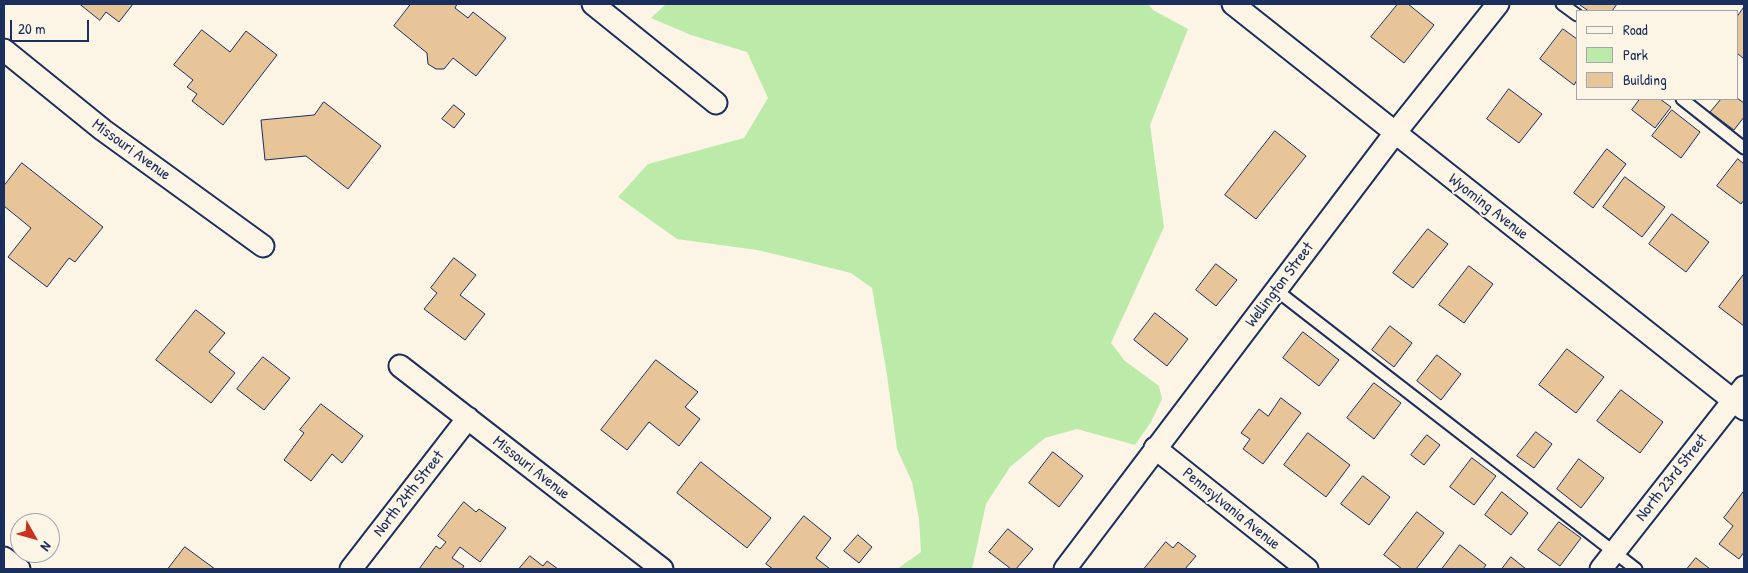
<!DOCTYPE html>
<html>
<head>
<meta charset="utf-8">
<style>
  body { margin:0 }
  #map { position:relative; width:1748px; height:573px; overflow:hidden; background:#fcf5e5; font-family:"Patrick Hand",sans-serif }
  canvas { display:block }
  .frame { position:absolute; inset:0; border:5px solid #1b2f5e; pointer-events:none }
  .legend { position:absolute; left:1576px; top:10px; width:162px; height:90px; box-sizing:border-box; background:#fcf5e5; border:1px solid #a2a6af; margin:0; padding:6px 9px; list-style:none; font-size:15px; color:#1b2f5e }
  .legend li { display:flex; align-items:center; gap:10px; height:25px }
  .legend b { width:25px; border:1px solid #a2a6af }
  .north { position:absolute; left:10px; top:513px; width:50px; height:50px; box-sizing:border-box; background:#fcf5e5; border:1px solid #a2a6af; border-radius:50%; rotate:128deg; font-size:14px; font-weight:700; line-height:20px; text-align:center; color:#1b2f5e }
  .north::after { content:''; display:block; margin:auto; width:18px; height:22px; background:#c8321e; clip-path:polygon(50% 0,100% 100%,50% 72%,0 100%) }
  .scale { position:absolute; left:10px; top:20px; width:79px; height:22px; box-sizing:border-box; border:2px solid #1b2f5e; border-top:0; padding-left:6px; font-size:15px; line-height:18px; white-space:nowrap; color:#1b2f5e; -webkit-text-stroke:4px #fcf5e5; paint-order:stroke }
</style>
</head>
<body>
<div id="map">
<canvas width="1748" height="573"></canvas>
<div class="frame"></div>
<ul class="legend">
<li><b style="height:6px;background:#fcf5e5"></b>Road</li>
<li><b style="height:14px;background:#bceaa9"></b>Park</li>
<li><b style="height:14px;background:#e8c499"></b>Building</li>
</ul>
<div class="north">N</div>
<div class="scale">20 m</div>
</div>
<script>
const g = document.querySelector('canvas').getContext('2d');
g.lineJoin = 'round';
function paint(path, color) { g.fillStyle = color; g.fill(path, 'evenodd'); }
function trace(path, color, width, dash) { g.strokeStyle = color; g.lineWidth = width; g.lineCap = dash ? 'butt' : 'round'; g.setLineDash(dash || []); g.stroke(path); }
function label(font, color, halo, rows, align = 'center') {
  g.font = font + ' "Patrick Hand",sans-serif'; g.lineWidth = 4; g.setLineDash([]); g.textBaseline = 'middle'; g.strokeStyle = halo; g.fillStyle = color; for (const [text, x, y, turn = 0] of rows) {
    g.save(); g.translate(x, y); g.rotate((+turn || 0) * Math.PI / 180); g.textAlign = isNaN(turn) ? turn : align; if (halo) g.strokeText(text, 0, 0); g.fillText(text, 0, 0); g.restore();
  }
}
const green = new Path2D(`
  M666,4H1148L1153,10L1188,29L1150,125L1164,227L1111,343L1125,361L1159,386L1162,399L1151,422L1135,445L1077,429L1045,438L1010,467L986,504L972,569H897L921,552L919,519L912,482L897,449L887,375L872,288L851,273L795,259L757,250L677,239L618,197L648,164L744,138L768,98L747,52L691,35L651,18Z`);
const building = new Path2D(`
  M80,4H133L119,22L106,12L100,20Z
  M411,4H457L455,8L468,18L473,12L506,38L476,76L453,58L444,69H436L428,64L427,53L394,26Z
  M1398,4H1408L1434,25L1404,63L1371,37Z
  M1579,4H1617L1612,11H1589Z
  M1744,7V59L1737,53V17Z
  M1563,29L1577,39V80L1574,85L1540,59Z
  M202,30L230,52L246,31L277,55L223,125L192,101L197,94L187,87L193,80L174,65Z
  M1509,89L1542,114L1519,143L1487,119Z
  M1737,98L1744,103V117L1734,130L1710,112L1721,99Z
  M1640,99H1660L1671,107L1655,128L1632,110Z
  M324,102L381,146L348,189L306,156L265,160L261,120L314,115Z
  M454,105L465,114L454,128L442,119Z
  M1672,110L1700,132L1681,158L1652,136Z
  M1275,131L1306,156L1256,219L1225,195Z
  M1607,149L1626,164L1593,208L1574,193Z
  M1738,159L1744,164V200L1741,204L1717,186Z
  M22,163L103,227L75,262L69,258L47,287L8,257L31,228L4,206V186Z
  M1625,177L1665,207L1642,237L1603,207Z
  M1672,214L1709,242L1686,272L1649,244Z
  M1428,229L1448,244L1413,288L1393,273Z
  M454,258L476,275L460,295L485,314L465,340L424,309L437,293L431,288Z
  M1216,264L1237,280L1216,306L1196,290Z
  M1469,266L1493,284L1464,323L1439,305Z
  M1744,274V326L1719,307Z
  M196,310L225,333L209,352L235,373L211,403L156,360Z
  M1155,313L1188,339L1167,366L1134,340Z
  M1390,326L1412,343L1394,367L1372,350Z
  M1303,332L1339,360L1319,386L1283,358Z
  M1567,349L1604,377L1576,413L1539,385Z
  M1437,355L1461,374L1441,400L1417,381Z
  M263,357L290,378L264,410L237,389Z
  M656,360L698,392L685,407L700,419L679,446L649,422L627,450L601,430Z
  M1374,383L1401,403L1374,439L1347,418Z
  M1621,390L1663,422L1640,453L1597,421Z
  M1281,398L1301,413L1263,464L1243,449L1250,439L1241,433L1259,409L1268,416Z
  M321,404L363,436L342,463L332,454L311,481L284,460L304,433L300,430Z
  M1536,432L1552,444L1534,468L1517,456Z
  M1308,433L1350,465L1326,497L1284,465Z
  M1427,435L1440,445L1424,465L1411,455Z
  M1053,452L1083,476L1059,507L1029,483Z
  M1472,458L1496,476L1474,505L1450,487Z
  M1579,459L1604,478L1581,508L1557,489Z
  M701,462L771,518L747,548L677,493Z
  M1363,476L1390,497L1369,525L1341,504Z
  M1744,491V552L1739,559L1719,544L1733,526L1724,518Z
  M1502,492L1528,513L1511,535L1485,515Z
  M464,502L476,512L479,509L506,528L480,562L460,547L452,558L464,566L462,569H419L436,546L440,549L446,542L438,536Z
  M1417,512L1444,533L1416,569H1402L1384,555Z
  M804,516L831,538L816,558L830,569H773L766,564Z
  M1559,522L1581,538L1560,566L1538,550Z
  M1008,529L1033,549L1016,569H1011L989,552Z
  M858,535L872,547L859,563L844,551Z
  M1166,542L1173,548L1178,542L1196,556L1185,569H1144Z
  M1460,545L1486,565L1483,569H1442Z
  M185,547L215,569H168Z
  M530,556L543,566L547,561L558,569H519Z
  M1511,557L1526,569H1502Z
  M1696,558L1710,569H1687Z`);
const lane = new Path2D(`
  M1562,4L1577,15
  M1682,99L1744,148
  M1276,290L1636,569`);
const street = new Path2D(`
  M593,4L716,103
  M1233,4L1744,409
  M4,50L103,130L263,246
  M400,366L662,569
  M1155,448L1307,569
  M4,558L19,569
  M351,569L468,418
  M1065,569L1395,133L1498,4
  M1601,569L1744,387`);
const streetNames = [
  ["Missouri Avenue",131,150,36],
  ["Wyoming Avenue",1488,207,38],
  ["Wellington Street",1280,285,-53],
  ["Missouri Avenue",531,468,38],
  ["North 23rd Street",1672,478,-52],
  ["North 24th Street",409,494,-52],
  ["Pennsylvania Avenue",1231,509,39]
];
paint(green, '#bceaa9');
paint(building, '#e8c499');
trace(building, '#1b2f5e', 1);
trace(lane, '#1b2f5e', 15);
trace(street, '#1b2f5e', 25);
trace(lane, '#fcf5e5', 11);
trace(street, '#fcf5e5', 21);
label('16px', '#1b2f5e', '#fcf5e5', streetNames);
</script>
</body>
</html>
